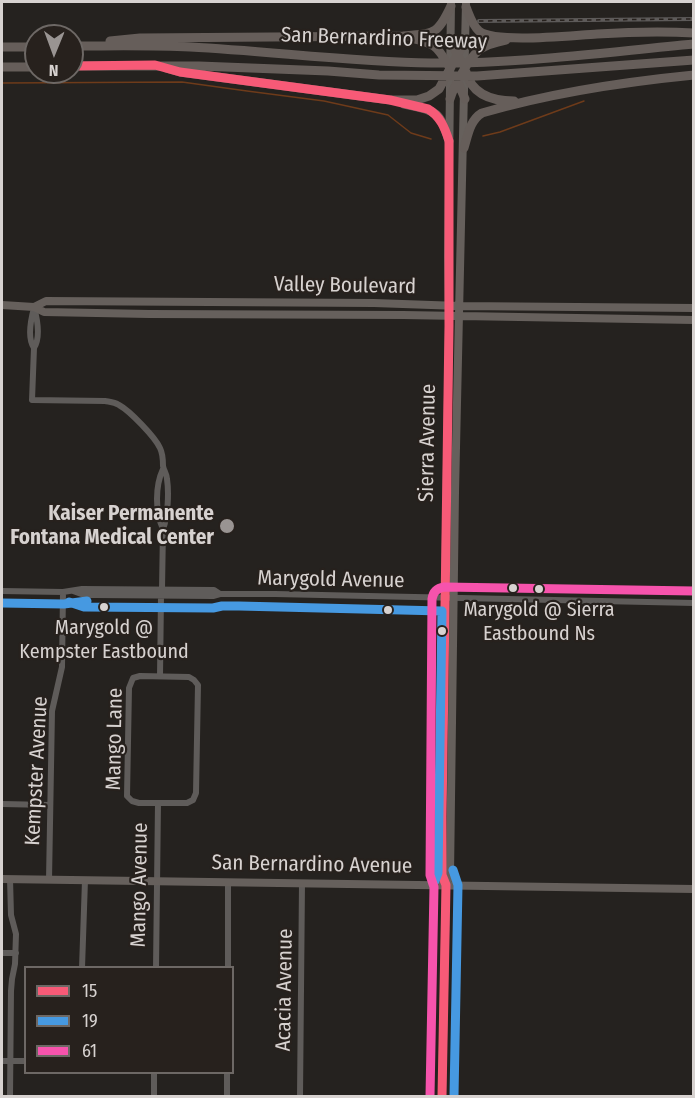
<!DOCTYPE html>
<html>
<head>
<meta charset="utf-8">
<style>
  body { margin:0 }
  #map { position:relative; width:695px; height:1098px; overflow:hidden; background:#25221f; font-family:"Fira Sans Condensed",sans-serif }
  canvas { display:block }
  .frame { position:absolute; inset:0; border:3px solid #d7d2d0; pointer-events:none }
  .legend { position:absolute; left:24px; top:966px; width:210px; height:108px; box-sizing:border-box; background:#27211d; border:2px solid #6d6865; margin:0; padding:8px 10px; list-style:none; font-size:18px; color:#d7d2d0 }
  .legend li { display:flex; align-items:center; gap:12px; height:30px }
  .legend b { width:30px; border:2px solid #6d6865 }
  .north { position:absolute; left:24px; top:24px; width:60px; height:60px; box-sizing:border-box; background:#27211d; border:2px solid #6d6865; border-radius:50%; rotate:181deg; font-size:16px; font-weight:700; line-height:24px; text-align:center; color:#d7d2d0 }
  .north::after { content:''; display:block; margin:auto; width:21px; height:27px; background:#999492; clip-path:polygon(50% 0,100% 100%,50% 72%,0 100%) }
</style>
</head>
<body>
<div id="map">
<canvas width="695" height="1098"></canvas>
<div class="frame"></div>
<ul class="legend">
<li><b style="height:8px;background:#f75a77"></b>15</li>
<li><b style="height:8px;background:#4699e1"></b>19</li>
<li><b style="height:8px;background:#f653ac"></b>61</li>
</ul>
<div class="north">N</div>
</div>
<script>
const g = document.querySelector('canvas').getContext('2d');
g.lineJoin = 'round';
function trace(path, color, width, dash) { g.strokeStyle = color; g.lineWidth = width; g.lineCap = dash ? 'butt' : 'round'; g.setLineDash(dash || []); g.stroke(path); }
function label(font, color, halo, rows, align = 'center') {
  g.font = font + ' "Fira Sans Condensed",sans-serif'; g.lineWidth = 4.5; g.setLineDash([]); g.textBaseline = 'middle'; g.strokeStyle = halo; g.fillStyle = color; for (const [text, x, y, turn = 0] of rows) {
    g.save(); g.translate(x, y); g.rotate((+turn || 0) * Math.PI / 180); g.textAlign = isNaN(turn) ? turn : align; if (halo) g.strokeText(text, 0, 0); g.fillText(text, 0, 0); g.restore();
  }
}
const stream = new Path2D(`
  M2,83L182,82L247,91L324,101L388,115L411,133L431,139
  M483,136L500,132L584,101`);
const minor = new Path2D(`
  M34,307C37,318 41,337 34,348L32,400L105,401C110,402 114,402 119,405C130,411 155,437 160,448C163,454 163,459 163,466C164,471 167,474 167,479C169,492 168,517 163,529L162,589
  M34,348C27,338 31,319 34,308
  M163,529C155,512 155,486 163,469
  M2,591L63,592L82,589L214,590L220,594
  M73,591L84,595H95L213,596L220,594H275L694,603
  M140,676L189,677L194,680L198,685L196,793L193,800L187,803H139L132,801L127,796L129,688L133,678Z
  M160,676L161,596
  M2,804L50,805
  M10,879L11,915L16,934L15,964L12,979L11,991L10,1096
  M49,880L52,711L62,667L63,592
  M2,953H16
  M82,968L85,880
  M156,968L158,803
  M228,968V882
  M2,1061H26
  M154,1096V1072
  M227,1096V1072
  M300,1096L302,883`);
const major = new Path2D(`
  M2,305L34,307L44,312L149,314L403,315L694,320
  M34,307L46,301L374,303L460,306L694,308
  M2,879L694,889
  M446,885L450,875L455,492L466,2
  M442,1096L446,885L442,875V803L449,326L448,256L451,2`);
const highway = new Path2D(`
  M466,7C469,14 472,25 479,31C495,44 574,35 597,34C629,32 661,31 694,33
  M411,38C433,43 437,45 448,65
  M110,41L140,38L403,36C434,33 437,36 451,6
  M451,42L460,60
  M72,46C111,46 151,45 190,47C270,51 350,62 431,63C519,64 606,52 694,44
  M2,47H36
  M72,66H199L328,71L379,75L477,76L694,60
  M2,67H36
  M166,68L180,72L390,100H417L429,96L439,89L465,41
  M466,72C472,95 492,101 514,101
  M457,80L465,99
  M450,99C454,86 469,58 479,50C487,44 496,42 506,40
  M404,104C434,111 440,109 449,141
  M464,148C468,135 470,120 482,113C550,93 623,82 694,75`);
const rail = new Path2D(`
  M479,21L694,19`);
const bus1 = new Path2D(`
  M72,66L155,65L180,72L390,100L428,109C440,116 445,128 449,141V326L442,817V875L446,885L442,1096`);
const bus2 = new Path2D(`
  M69,602L84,607L213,608L222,606H239L442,611L438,873L435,881
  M2,603L64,604L87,601
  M453,870L458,885L454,1096`);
const bus3 = new Path2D(`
  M430,1096L434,887L430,875L432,599C433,592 437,588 444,587L694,591`);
const markers = [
  [227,526,8,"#999492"],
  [513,588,5,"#d7d2d0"],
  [539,589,5,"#d7d2d0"],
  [104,607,5,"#d7d2d0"],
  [388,610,5,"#d7d2d0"],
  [442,631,5,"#d7d2d0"]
];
const busNames = [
  ["Marygold @ Sierra",539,610],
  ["Eastbound Ns",539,634],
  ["Marygold @",104,628],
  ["Kempster Eastbound",104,652]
];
const streetNames = [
  ["San Bernardino Freeway",384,39,2],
  ["Valley Boulevard",345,286,1],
  ["Sierra Avenue",428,443,-89],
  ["Marygold Avenue",331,580,1],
  ["Mango Lane",115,739,-89],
  ["Kempster Avenue",37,771,-87],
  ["San Bernardino Avenue",312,865,1],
  ["Mango Avenue",140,885,-89],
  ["Acacia Avenue",285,990,-89]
];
const poiNames = [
  ["Kaiser Permanente",214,514],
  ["Fontana Medical Center",214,538]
];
trace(stream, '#6e3b1a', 1.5);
trace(minor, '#5f5c5a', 6);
trace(major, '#66605c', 8);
trace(highway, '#665e5a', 9);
trace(rail, '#5d5a59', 4);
trace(rail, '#27211d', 1.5, [4.5]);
trace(bus1, '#f75a77', 9);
trace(bus2, '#4699e1', 9);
trace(bus3, '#f653ac', 9);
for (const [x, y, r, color] of markers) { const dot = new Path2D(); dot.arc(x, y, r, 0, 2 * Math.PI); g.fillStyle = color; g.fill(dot); trace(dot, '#27211d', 2); }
label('20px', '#d7d2d0', '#27211d', busNames);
label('21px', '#d7d2d0', '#27211d', streetNames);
label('bold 21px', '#d7d2d0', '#27211d', poiNames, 'right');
</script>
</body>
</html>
